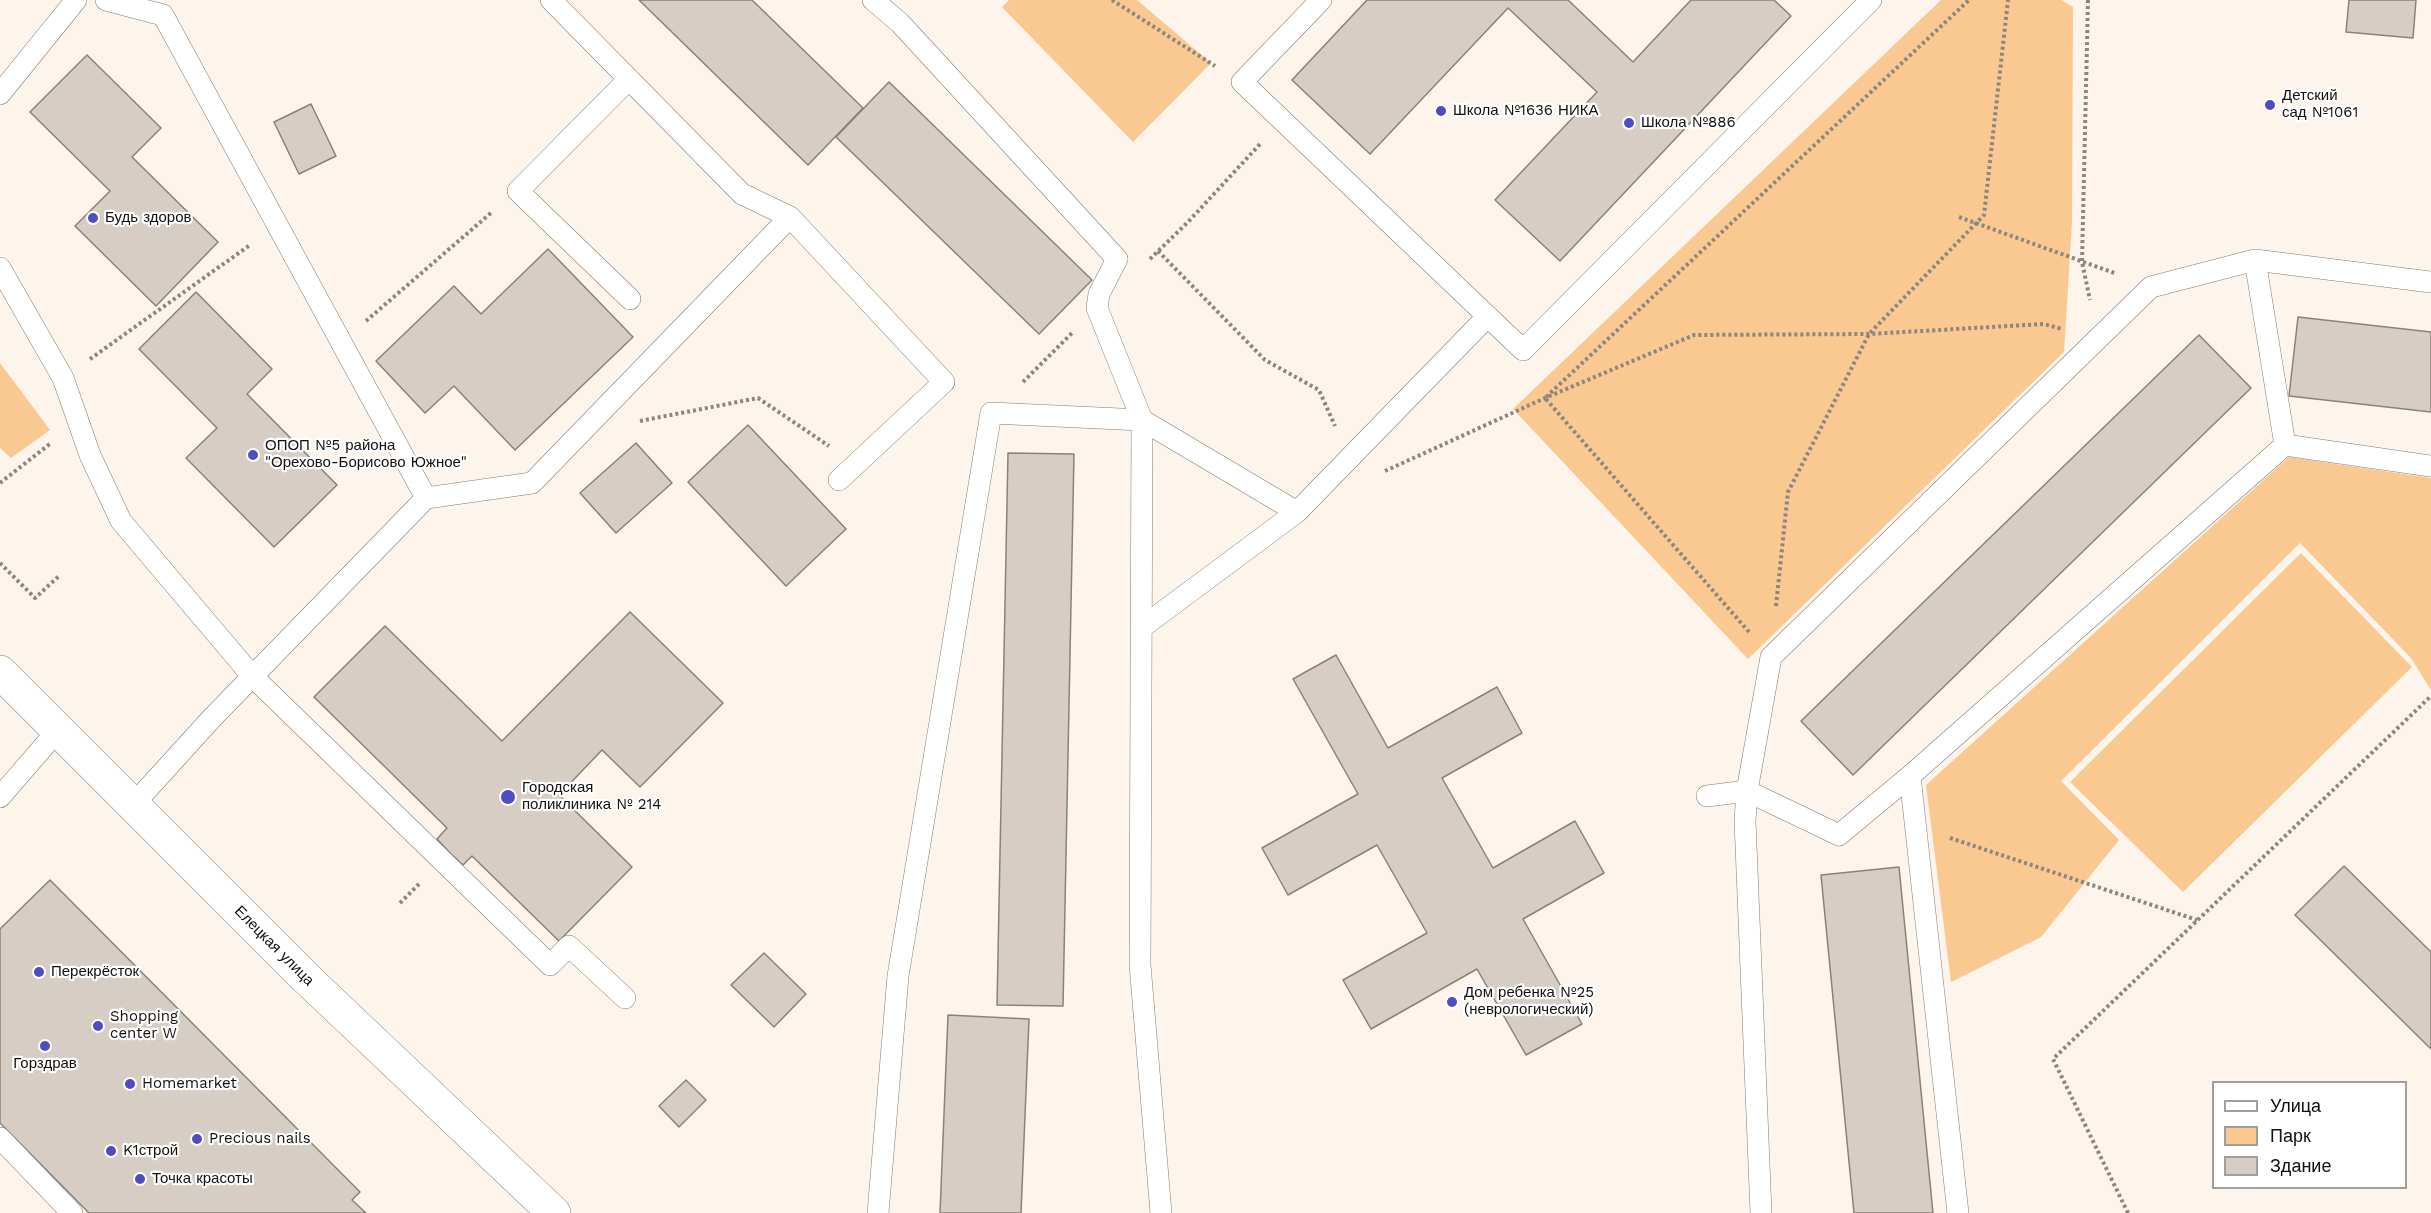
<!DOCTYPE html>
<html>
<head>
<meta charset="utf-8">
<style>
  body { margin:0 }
  #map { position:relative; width:2431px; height:1213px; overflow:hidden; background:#fdf4eb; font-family:"Work Sans",sans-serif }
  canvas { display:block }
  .legend { position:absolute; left:2212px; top:1081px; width:195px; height:108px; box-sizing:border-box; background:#fff; border:2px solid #a09f9e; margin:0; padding:8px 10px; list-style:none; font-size:18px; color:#120f0c }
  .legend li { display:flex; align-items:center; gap:12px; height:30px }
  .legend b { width:30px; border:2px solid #a09f9e }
</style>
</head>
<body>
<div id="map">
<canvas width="2431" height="1213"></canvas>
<ul class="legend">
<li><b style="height:8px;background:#fff"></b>Улица</li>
<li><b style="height:16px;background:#fac891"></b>Парк</li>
<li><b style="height:16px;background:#d6cec5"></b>Здание</li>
</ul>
</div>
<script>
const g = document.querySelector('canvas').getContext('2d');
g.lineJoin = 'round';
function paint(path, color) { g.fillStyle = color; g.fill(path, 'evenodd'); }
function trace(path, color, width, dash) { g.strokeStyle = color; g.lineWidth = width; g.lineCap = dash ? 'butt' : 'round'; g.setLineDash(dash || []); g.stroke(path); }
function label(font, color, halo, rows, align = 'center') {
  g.font = font + ' "Work Sans",sans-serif'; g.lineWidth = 4.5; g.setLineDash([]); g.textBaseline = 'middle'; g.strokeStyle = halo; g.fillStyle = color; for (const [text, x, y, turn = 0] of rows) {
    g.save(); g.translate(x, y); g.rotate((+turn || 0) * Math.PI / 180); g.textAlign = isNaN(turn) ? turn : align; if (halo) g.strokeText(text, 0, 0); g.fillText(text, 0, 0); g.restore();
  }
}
const green = new Path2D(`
  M1009,0H1137L1211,63L1133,142L1002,7Z
  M1941,0H2061L2073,7L2072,222L2064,352L1748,659L1513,409Z
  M0,363L50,430L11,458L0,448Z
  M2289,457L2431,478V690L2411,658L2300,543L2061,781L2119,840L2041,937L1951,982L1926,785Z
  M2301,553L2412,667L2183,892L2070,782Z`);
const building = new Path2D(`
  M639,0H752L863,108L808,165Z
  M1367,0H1568L1633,62L1691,0H1774L1791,16L1560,261L1495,200L1597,92L1508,8L1370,154L1292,80Z
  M2349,0H2416L2413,38L2346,32Z
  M87,55L161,128L132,157L218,242L156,306L75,226L110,191L30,112Z
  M889,82L1092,280L1039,334L836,137Z
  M311,104L336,156L299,174L274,122Z
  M548,249L633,337L515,450L454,386L425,413L376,361L454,286L481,314Z
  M196,292L272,369L247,394L337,485L274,547L186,458L217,428L139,349Z
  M2298,317L2431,332V412L2289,396Z
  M2199,335L2251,388L1853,775L1801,721Z
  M748,425L846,529L786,586L688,482Z
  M636,443L672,483L616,533L580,493Z
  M1008,453L1074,454L1063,1006L997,1005Z
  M630,612L723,703L640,787L602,750L559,795L632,867L559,941L472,856L463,865L450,853L437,839L447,828L314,697L385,626L502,741Z
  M1336,655L1388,748L1497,687L1522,733L1442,778L1493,868L1575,821L1604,873L1523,919L1582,1024L1526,1055L1477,969L1371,1029L1343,980L1427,933L1377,845L1288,895L1262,848L1358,794L1293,679Z
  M2344,866L2431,952V1049L2295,915Z
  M1899,867L1933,1213H1854L1821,875Z
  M50,880L360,1192L352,1200L366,1213H89L0,1123V929Z
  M764,953L806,994L774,1027L731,985Z
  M948,1015L1029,1019L1021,1213H940Z
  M686,1080L706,1100L679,1127L659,1106Z`);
const path = new Path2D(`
  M1112,0L1215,66
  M2088,0L2082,262L2090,300
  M1959,217L2117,274
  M1158,251L1265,360L1319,390L1335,426
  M1150,259L1188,222L1261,143
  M366,321L492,212
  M90,359L250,245
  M1023,382L1073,332
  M640,421L758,398L829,446
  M1385,471L1545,398L1694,335L1869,334L2044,324L2062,329
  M0,483L51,443
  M0,563L35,598L59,576
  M1776,606L1788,492L1869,334L1984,215L2008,0
  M1749,632L1545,398L1969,0
  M1950,838L2197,920
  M400,903L419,884
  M2128,1213L2053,1059L2431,696`);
const lane = new Path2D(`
  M106,0L163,15L426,498
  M551,0L742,194L790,217L944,382L839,480
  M873,0L900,23L1117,259L1099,294L1097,308L1142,420L1297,512L1141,628
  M1321,0L1242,82L1523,350L1871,0
  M629,79L518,191L630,299
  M0,94L76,0
  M2255,260L2285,445
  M0,268L63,378L90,455L121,521L253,677L550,965L569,946L625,998
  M1297,512L1487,317
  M1707,796L1747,791L1839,835L1910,776
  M0,797L58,730
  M132,806L212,718L426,498L532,483L790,217
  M0,1138L72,1213
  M878,1213L898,976L991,413L1142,420L1140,965L1161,1213
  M1761,1213L1745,821L1747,791L1771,657L2151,287L2255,260L2431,282
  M1958,1213L1910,776L2285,445L2431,466`);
const secondary = new Path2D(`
  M0,672L306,978L554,1213`);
const markers = [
  [2270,105,6,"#504dc3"],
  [1441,111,6,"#504dc3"],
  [1629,123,6,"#504dc3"],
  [93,218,6,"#504dc3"],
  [253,455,6,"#504dc3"],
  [508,797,8,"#504dc3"],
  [39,972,6,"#504dc3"],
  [1452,1002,6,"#504dc3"],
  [98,1026,6,"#504dc3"],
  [45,1046,6,"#504dc3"],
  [130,1084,6,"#504dc3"],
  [197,1139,6,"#504dc3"],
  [111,1151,6,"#504dc3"],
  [140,1179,6,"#504dc3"]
];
const poiNames = [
  ["Детский",2282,96],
  ["сад №1061",2282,113],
  ["Школа №1636 НИКА",1453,111],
  ["Школа №886",1641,123],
  ["Будь здоров",105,218],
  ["ОПОП №5 района",265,446],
  ["\"Орехово-Борисово Южное\"",265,463],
  ["Городская",522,788],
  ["поликлиника № 214",522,805],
  ["Перекрёсток",51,972],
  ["Дом ребенка №25",1464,993],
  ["(неврологический)",1464,1010],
  ["Shopping",110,1017],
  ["center W",110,1034],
  ["Горздрав",45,1064,"center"],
  ["Homemarket",142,1084],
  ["Precious nails",209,1139],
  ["K1строй",123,1151],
  ["Точка красоты",152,1179]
];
const streetNames = [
  ["Елецкая улица",274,946,45]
];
paint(green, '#fac891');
paint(building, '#d6cec5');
trace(building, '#8a827a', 1.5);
trace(lane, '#837b73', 22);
trace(secondary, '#837b73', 34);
trace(path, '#8c8680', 4, [3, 3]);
trace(lane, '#fff', 21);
trace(secondary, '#fff', 33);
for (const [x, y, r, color] of markers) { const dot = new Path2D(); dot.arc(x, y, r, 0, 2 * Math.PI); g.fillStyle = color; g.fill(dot); trace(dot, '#fff', 2); }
label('15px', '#120f0c', '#fff', poiNames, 'left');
label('15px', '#120f0c', '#fff', streetNames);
</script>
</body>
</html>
